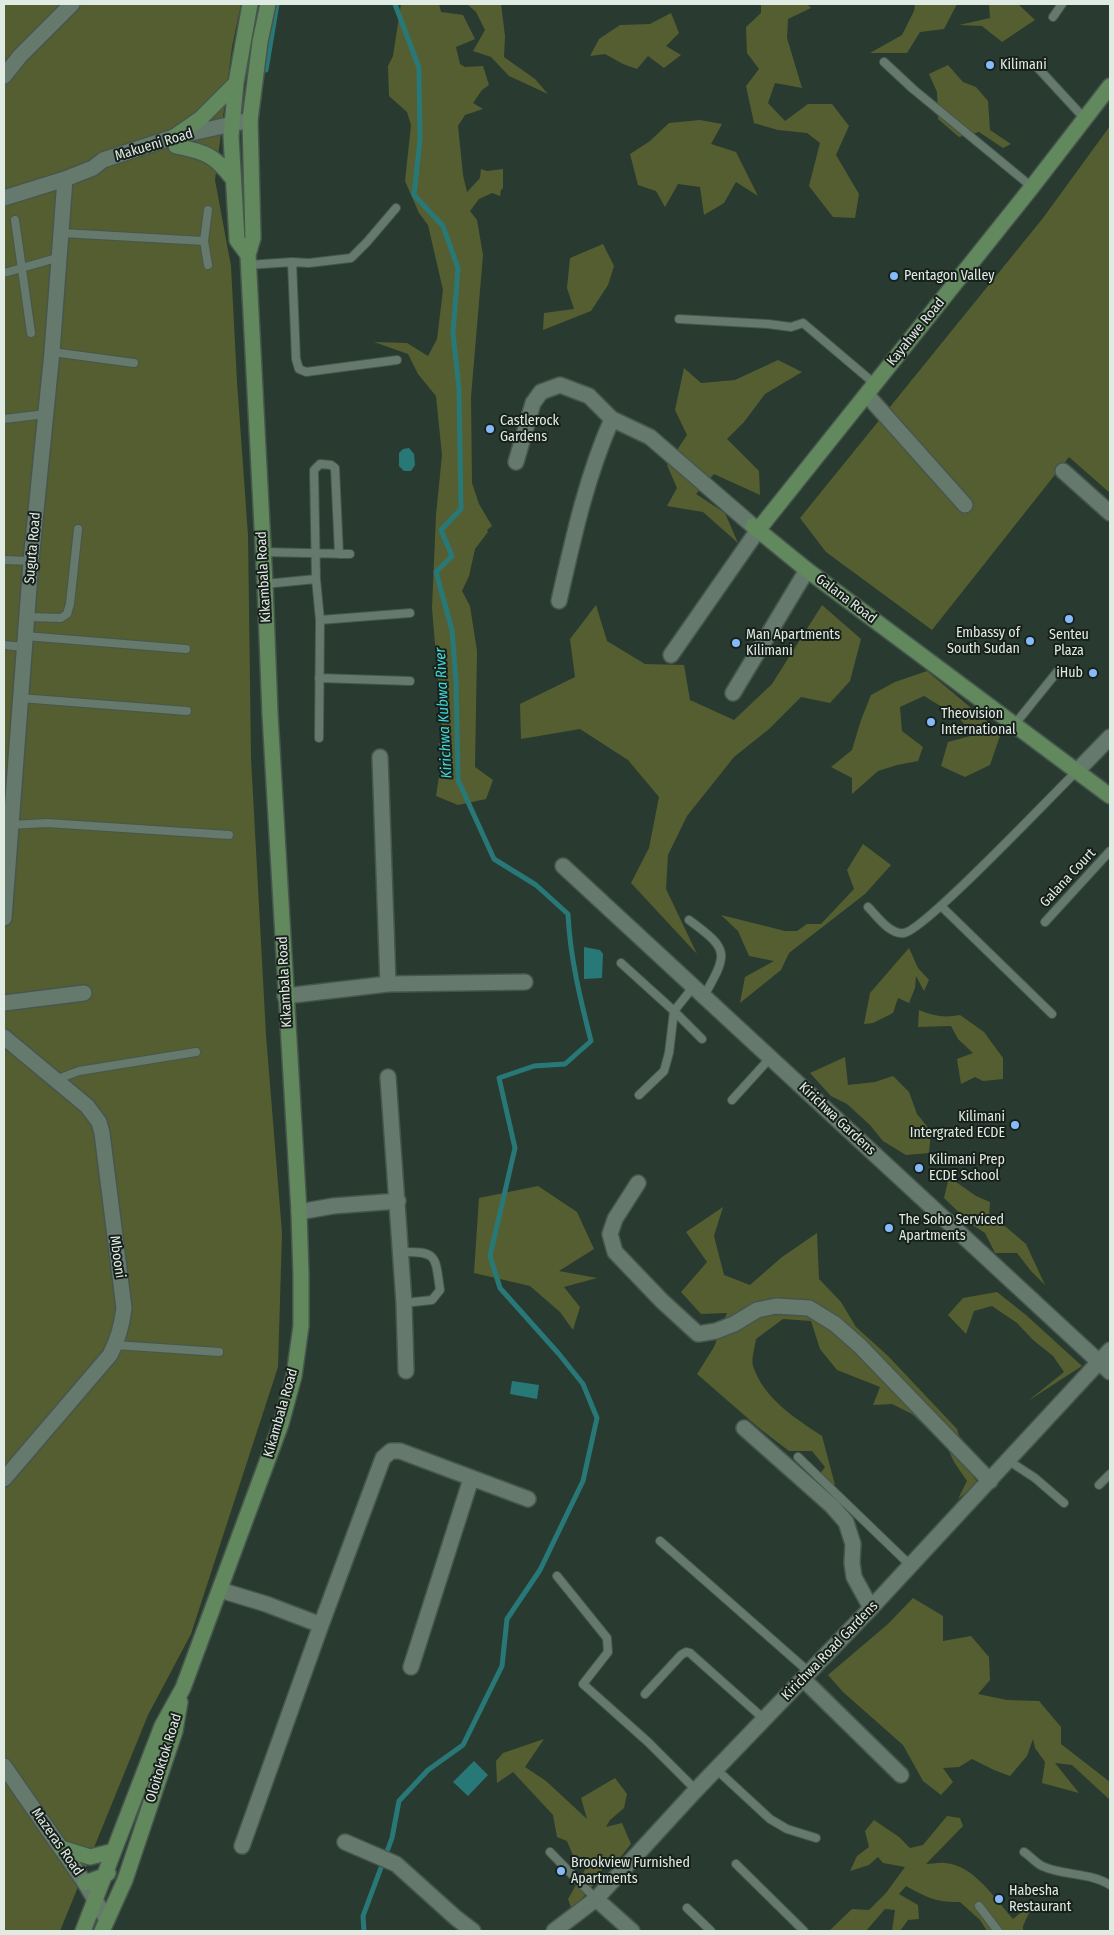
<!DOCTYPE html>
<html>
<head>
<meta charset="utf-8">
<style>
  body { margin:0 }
  #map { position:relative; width:1114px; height:1935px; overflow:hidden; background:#293b30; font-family:"Fira Sans Condensed",sans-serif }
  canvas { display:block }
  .frame { position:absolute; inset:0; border:5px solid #e0ebe4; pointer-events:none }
</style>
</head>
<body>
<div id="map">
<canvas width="1114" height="1935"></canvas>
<div class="frame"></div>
</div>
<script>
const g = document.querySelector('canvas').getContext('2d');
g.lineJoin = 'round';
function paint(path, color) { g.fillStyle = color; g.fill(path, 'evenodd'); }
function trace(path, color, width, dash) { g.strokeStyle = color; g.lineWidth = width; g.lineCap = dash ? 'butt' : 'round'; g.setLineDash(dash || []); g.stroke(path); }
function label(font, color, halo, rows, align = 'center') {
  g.font = font + ' "Fira Sans Condensed",sans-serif'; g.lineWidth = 4; g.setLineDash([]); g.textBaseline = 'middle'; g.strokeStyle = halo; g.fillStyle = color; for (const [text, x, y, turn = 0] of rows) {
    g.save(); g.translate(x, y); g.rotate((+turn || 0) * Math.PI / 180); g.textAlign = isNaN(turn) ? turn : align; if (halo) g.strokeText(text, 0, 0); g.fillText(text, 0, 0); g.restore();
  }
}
const green = new Path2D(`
  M4,4H241L232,47L215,180L231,266L237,382L248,535L251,758L266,1035L282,1233L278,1367L191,1634L148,1715L60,1931H4Z
  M401,4H439L441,12L463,15L475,39L456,47L460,64L465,67L483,66L489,85L482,90L473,103L483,109L465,115L458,126L463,175L467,192L480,178L481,169L487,171L503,169V188L501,190L500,196L492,193L479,199L470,211L477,220L483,255L471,397L472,483L479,504L492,526L487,530L488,532L475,549L469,576L462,591L470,606L477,651L475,767L493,780L486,799L458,805L436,796L442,757V746L438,744L442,742V728L432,608L436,515L442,455L436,396L418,374L408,354L374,342L407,343L428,356L437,339L443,290L428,225L419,213L405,181L411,125L407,112L389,96L388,66L393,56Z
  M467,4H501L505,36L504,57L535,79L548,94L509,76L491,57L473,51L485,30L476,12Z
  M761,4H807L811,8L788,19L787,38L802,88L775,83L768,103L785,121L808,104H832L849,126L836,155L859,194L855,218L833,217L809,186L820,143L807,133L778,130L754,123L746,86L759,69L747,53L746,27L761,13Z
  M915,4H957L944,29L920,32L907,53H870L902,35L914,11Z
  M989,4H1018L1035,20L1002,42L982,26L959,25L990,18Z
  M671,13L679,33L666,46L681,55L664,68L648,56L637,69L623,64L605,54L590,56L599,39L620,25L650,24Z
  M948,65L963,82L976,87L988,101L990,130L1011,144L1003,148L979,132L959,137L938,119L937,92L929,74Z
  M700,120L722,124L711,144L736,152L758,196L736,182L724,203L704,215L700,187L678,184L665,207L656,191L638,185L630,154L650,141L669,123Z
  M1110,126V493L1069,457L932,630L826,552L800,518L1043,218Z
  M603,244L614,266L608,285L591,311L543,330L544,313L574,309L567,288L570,258Z
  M778,360L802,372L765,394L744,422L727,439L759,471L760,495L714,474L696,494L725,513L738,543L703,512L667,506L677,488L667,465L687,435L675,410L684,368L701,383L735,380Z
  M596,605L607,641L645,664L684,665L690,700L734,720L772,684L822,605L861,639L850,681L830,703L801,697L769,729L734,757L687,816L668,855L666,889L697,954L631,883L649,848L659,797L628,760L580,729L521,739L520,704L575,677L570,639Z
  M927,671L1001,733L990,765L965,777L941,766L948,742L974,735L957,716L924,696L900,707L902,731L923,747L918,761L897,765L878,771L852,794V778L831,767L852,750L861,720L871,695L895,682Z
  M863,844L891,865L865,894L789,953L781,970L740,1003L745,977L774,961L749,956L738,931L721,915L785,931H797L807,924H821L854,889L847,870Z
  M909,948L918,968L929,980L924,991L916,976L915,988L909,1003L898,998L893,1013L873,1023L864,1024L870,993Z
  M919,1010C933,1016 945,1018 960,1015L984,1032L1003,1058V1079L983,1081L975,1077L961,1084L957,1059L973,1053L958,1039L951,1026L918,1027Z
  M845,1057L848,1085L875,1082L893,1076L909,1092L917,1114L931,1131L929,1153L906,1155L883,1141L870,1125L847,1104L831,1096L810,1073Z
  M949,1177L976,1196L990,1202L989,1218L1006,1227L1026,1244L1045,1285L1031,1271L1017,1253H995L985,1233L971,1224L944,1198Z
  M538,1186L577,1212L594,1249L559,1271L597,1278L564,1287L580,1307L573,1330L560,1312L530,1286L474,1273L479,1198Z
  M723,1207L714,1236L724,1275L750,1285L782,1257L817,1233L819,1279L841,1302L856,1327L888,1356L957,1429L971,1473L978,1483L958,1499L967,1481L954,1462L948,1449L912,1414L892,1404L873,1405L880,1387L837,1370L820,1349L811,1321L783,1319L756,1339C755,1347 751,1359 753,1366C764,1399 795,1418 822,1436L835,1485L813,1483L825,1467L812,1451H789L759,1428L697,1374L714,1347L727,1313L701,1314L681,1292L707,1262L686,1232Z
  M997,1292L1026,1315L1082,1366L1028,1401L1064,1372L1053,1356L1033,1340L1017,1323L992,1306L974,1311L966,1334L948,1315L963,1298Z
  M913,1598L943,1616V1641L971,1636L989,1657L990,1680L978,1694L1007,1700L1039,1701L1061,1727V1744L1110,1782V1800L1072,1765L1055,1763L1079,1793L1042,1783L1045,1762L1035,1748L1033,1739L1027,1756L1010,1776L994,1770L972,1759L959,1767L943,1768L953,1782L941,1795L923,1781L903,1745L843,1692L828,1675L888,1624Z
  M544,1739L525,1767L546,1781L587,1819L581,1798L615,1778L627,1794L624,1808L610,1820L606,1827L622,1823L631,1844L619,1859L606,1861L596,1882L572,1910L568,1899L586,1868L574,1858L567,1841L557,1837L553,1815L513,1772L497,1783L496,1761L503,1753Z
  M947,1816L960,1818L963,1826L926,1864C932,1864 939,1862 945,1863C974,1865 995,1899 1013,1919L1034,1902L1023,1926V1931H987L980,1920L960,1902C938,1903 925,1897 906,1886L899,1894L918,1905L919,1919L908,1920L900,1931H892L895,1910L885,1909L866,1931H829L852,1909L869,1910L886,1893L905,1867L883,1863L878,1857L869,1865L850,1871L857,1856L869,1847L865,1831L874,1820L899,1837L910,1848L923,1845Z`);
const water = new Path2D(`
  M409,448L414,454L415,465L411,471H404L399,466V453L403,449Z
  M584,947L600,950L603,954L602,978L584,979Z
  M512,1381L539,1385L537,1399L510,1394Z
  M474,1761L488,1775L468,1796L453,1782Z`);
const stream = new Path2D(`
  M266,70L277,4
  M364,1931L363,1916L392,1838L399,1801L428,1770L463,1745L502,1666L507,1619L540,1570L583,1481L597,1418L583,1384L559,1354L500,1288L490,1256L515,1148L499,1078L534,1066L565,1064L591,1041C580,998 570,957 568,914L536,885L494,859L458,780L456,681L452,630L436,572L452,556L441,530L461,509L459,389L453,333L458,268L443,226L414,195L420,140L419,68L395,4`);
const lane = new Path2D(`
  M1053,17L1062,4
  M884,62L913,89L1032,187
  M1037,67L1085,119
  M15,220L31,333
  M62,233L204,241L208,210
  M204,241L208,265
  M292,262L296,359L299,369L306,372L397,360
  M248,265L292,262L309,263L351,258L367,242L396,208
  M4,273L60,257
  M679,319L768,324L791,327L803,323L875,384
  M52,352L134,363
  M4,419L46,414
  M263,552L350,554
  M4,560L31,561
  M265,584L316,579
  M27,617L61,618L67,614L70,604L78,529
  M320,620L410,613
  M25,636L186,649
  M4,645L24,647
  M319,678L410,681
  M20,698L187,711
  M1015,724L1057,672
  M319,738L320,620L316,579L314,470L320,464L331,465L335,468L339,554
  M10,825L47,823L229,835
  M941,906L1052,1014
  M868,907C877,916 890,935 904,933C925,930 1053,794 1077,771
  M689,920C730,950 728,953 704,996
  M1045,922L1110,851
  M621,963L674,1011L694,986
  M55,1080L79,1071L196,1052
  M639,1095L664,1071L669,1053L674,1011L702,1039
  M732,1100L771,1057
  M401,1252C438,1251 435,1256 440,1290L432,1300L404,1303
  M115,1345L219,1352
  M798,1457L910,1565
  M1009,1461L1035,1478L1064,1503
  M1099,1485L1110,1474
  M660,1541L809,1672
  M557,1576L607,1638L608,1652L583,1684L648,1742L696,1790
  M645,1694L681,1655L686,1652L690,1653L764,1719
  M717,1770L770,1819L787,1829L816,1838
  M550,1852L596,1899
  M1024,1852C1030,1856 1036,1863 1042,1866C1063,1876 1090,1872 1110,1885
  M736,1864L804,1931
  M979,1906L998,1931
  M687,1908L711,1931`);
const street = new Path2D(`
  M4,76L20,56L72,4
  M4,198L65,179L93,168L103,160L174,137L250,120
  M867,395L965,505
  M516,462L533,403L541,392L560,385L589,396L612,419L650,437L753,526
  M1063,471L1110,513
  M559,601C573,539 586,478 612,419
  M671,655L758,530
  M733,693L807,570
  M380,757L388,984
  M1077,771L1110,737
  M563,866L1110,1372
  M4,918L31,561L52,352L65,179
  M285,996L388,984L525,982
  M4,1003L84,993
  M4,1037L87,1106L99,1122L102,1133L124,1308C122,1325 118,1340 110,1355L4,1479
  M388,1077L404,1303L406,1371
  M638,1183L615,1219L610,1234L615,1252L662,1301L698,1334L716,1331L734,1324L757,1310L776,1306L809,1308L835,1324L860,1346L990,1481
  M299,1212L333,1206L398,1201
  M744,1428L832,1506L846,1522L853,1544L852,1563L854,1577L871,1608
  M220,1590L266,1604L321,1625L242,1846
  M321,1625L383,1458L391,1451H400L528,1499
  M411,1667L471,1479
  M803,1679L901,1775
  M4,1766L85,1883L107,1920
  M345,1842L396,1864L456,1918L473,1931
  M596,1899L632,1931
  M554,1931L596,1899L696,1790L871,1608L1110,1350`);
const secondary = new Path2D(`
  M174,137L200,119L236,83
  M176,146C206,152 214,155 233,179
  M248,255L237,240L231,136L236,83L250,4
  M753,526L807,570L1110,796
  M758,530L1032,187L1110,86
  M61,1848L90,1857L114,1851
  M85,1883L104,1876L108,1873
  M83,1931L162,1726L183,1688L281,1424L294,1376L301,1326V1275L299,1212L270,714L265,584L248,255L253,238L250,120L260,42L268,4
  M102,1931L125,1880L175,1731L180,1702`);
const markers = [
  [990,65,5,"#86bbfb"],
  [894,276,5,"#86bbfb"],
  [490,429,5,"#86bbfb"],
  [1069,619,5,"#86bbfb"],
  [1030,641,5,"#86bbfb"],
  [736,643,5,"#86bbfb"],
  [1093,673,5,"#86bbfb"],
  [931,722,5,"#86bbfb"],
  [1015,1125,5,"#86bbfb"],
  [919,1168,5,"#86bbfb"],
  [889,1228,5,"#86bbfb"],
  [561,1871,5,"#86bbfb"],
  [999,1899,5,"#86bbfb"]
];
const poiNames = [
  ["Kilimani",1000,65],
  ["Pentagon Valley",904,276],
  ["Castlerock",500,421],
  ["Gardens",500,437],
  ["Embassy of",1020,633,"right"],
  ["South Sudan",1020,649,"right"],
  ["Man Apartments",746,635],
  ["Kilimani",746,651],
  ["Senteu",1069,635,"center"],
  ["Plaza",1069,651,"center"],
  ["iHub",1083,673,"right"],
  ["Theovision",941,714],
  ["International",941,730],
  ["Kilimani",1005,1117,"right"],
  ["Intergrated ECDE",1005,1133,"right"],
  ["Kilimani Prep",929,1160],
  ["ECDE School",929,1176],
  ["The Soho Serviced",899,1220],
  ["Apartments",899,1236],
  ["Brookview Furnished",571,1863],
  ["Apartments",571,1879],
  ["Habesha",1009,1891],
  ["Restaurant",1009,1907]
];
const streetNames = [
  ["Makueni Road",154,145,-17],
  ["Kayahwe Road",916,332,-51],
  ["Suguta Road",33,548,-85],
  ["Kikambala Road",264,577,-93],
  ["Galana Road",846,599,37],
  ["Galana Court",1068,878,-47],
  ["Kikambala Road",285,982,-93],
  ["Kirichwa Gardens",837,1119,43],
  ["Mbooni",117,1257,82],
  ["Kikambala Road",281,1413,-74],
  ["Kirichwa Road Gardens",830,1651,-46],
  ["Oloitoktok Road",164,1758,-73],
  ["Mazeras Road",57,1842,55]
];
const waterNames = [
  ["Kirichwa Kubwa River",444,713,-93]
];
paint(green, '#555e30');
paint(water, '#297878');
trace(stream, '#297878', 5);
trace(lane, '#47564d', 10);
trace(street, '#47564d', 18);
trace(secondary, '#47564d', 18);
trace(lane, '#65796d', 8);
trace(street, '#65796d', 15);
trace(secondary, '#62895d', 15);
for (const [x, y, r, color] of markers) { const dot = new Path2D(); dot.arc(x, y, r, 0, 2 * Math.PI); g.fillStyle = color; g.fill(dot); trace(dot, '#18201b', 2); }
label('14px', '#e0ebe4', '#18201b', poiNames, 'left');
label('14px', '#e0ebe4', '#18201b', streetNames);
label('italic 15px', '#3fd9da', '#18201b', waterNames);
</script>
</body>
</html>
